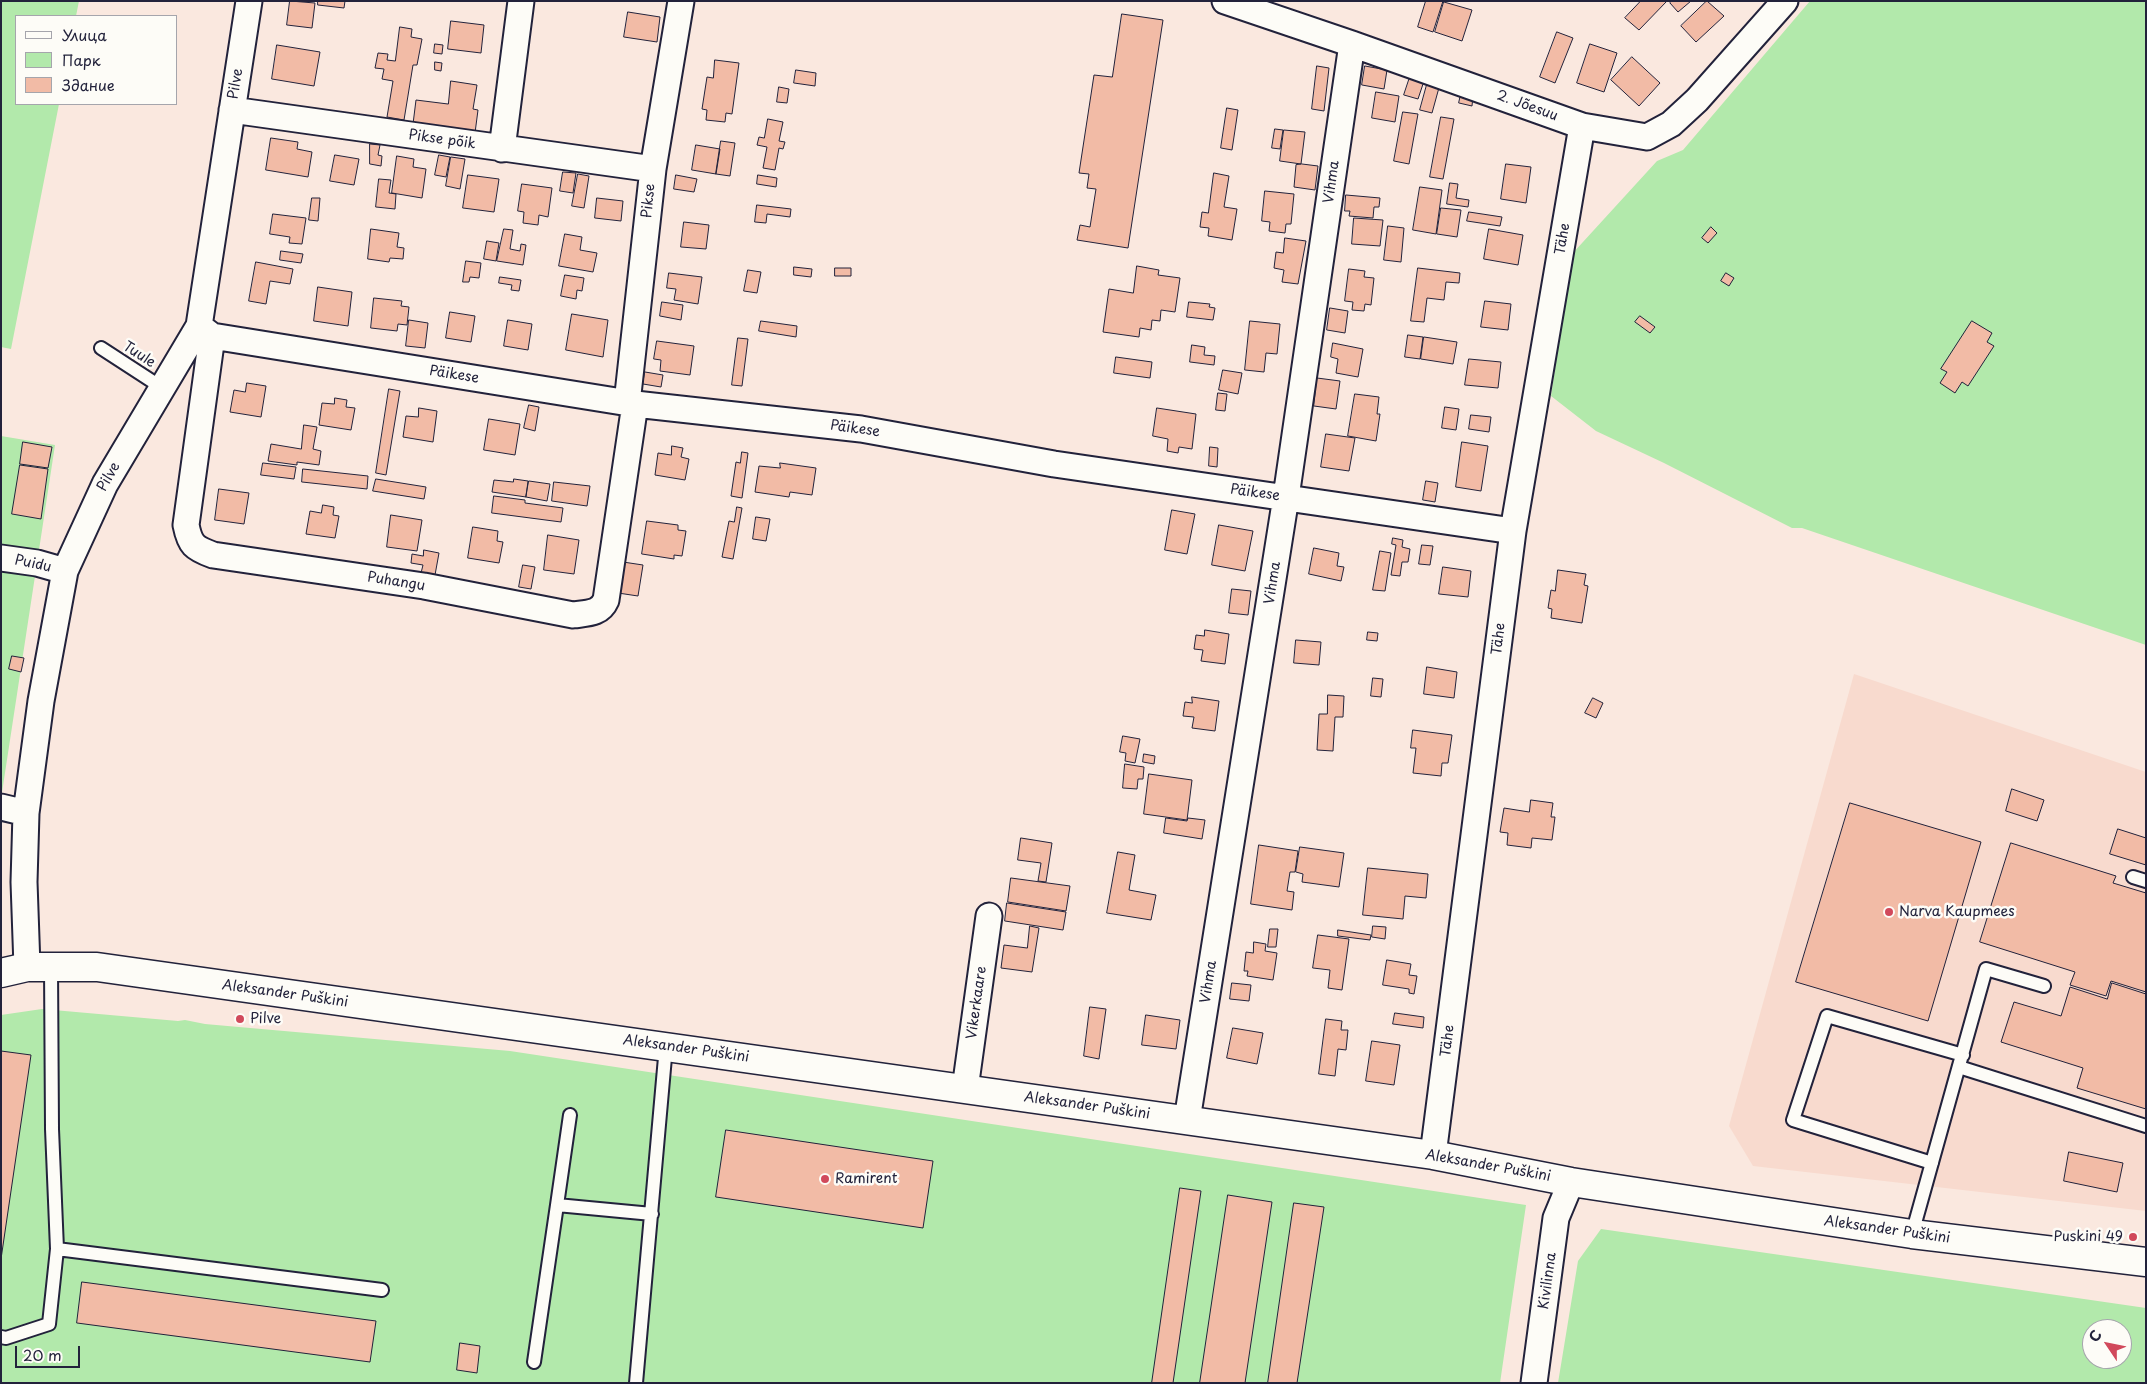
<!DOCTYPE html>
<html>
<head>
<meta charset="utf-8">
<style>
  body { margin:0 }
  #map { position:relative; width:2147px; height:1384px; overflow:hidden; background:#fae8df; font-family:"Playpen Sans",sans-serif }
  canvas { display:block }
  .frame { position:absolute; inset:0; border:2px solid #22223b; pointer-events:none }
  .legend { position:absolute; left:15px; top:15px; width:162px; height:90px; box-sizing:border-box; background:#fdfcf7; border:1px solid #a5a5ac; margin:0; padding:6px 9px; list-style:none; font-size:15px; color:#22223b }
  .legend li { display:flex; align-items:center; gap:10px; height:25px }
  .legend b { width:25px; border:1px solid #a5a5ac }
  .north { position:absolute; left:2082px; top:1319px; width:50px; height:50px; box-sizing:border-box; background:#fdfcf7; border:1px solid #a5a5ac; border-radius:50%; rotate:304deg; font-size:14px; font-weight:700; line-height:20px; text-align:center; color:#22223b }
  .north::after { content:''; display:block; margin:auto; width:18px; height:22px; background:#d1495b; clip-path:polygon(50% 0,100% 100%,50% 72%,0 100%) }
  .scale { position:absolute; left:15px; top:1346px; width:65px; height:22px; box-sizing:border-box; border:2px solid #22223b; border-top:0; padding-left:6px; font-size:15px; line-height:18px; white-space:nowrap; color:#22223b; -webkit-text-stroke:4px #fdfcf7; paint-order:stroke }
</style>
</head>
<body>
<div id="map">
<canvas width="2147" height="1384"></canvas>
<div class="frame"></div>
<ul class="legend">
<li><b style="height:6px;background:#fdfcf7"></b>Улица</li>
<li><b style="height:14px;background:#b2e9ab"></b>Парк</li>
<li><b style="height:14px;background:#f2bba6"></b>Здание</li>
</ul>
<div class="north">С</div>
<div class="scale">20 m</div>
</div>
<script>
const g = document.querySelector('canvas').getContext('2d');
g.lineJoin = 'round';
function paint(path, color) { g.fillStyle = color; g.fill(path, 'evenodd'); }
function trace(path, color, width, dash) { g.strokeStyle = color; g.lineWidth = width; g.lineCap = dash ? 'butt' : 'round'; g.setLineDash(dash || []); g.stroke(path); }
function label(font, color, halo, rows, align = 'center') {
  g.font = font + ' "Playpen Sans",sans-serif'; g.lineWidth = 5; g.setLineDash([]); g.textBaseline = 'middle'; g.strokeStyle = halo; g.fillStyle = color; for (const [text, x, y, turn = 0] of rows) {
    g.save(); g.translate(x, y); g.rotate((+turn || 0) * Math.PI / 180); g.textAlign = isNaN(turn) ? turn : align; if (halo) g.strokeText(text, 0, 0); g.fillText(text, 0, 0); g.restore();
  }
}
const built = new Path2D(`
  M1854,674L2146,772V1211L1753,1166L1729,1126Z`);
const green = new Path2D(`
  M1,1H79L76,16H16V104H59L11,349L1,347Z
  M1810,1H2146V645L1802,528H1792L1664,463L1596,431L1551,396L1572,254L1657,161L1683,150Z
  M1,436L55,445L1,799Z
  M42,1009L178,1021L185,1020L205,1024L510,1051L1526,1205L1500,1383H1V1015Z
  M1601,1229L2146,1308V1383H1558L1578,1261ZM2092,1329H2122V1359H2092Z`);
const building = new Path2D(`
  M290,1L315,3L312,28L287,25Z
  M318,1H345L344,8L318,5Z
  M1426,1H1443L1433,32L1418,27Z
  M1641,1H1667L1639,30L1625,18Z
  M1672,1H1691L1678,12L1670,3Z
  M1707,1L1724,16L1696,42L1681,26Z
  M1444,2L1472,10L1462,41L1435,32Z
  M628,12L660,17L657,42L624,37Z
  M1122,14L1163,20L1128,248L1077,240L1080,225L1090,227L1096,189L1087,188L1089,174L1079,173L1094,75L1112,77Z
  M451,21L484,25L481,53L448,49Z
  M400,27L412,29L411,37L422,39L417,65H413L404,120L387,117L393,81L382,79L384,69L375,68L378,53L388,54L387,60L395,61Z
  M1557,32L1573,38L1555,83L1540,77Z
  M435,44L443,45L442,54L434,53Z
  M1590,44L1617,53L1604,92L1577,83Z
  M277,45L320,52L314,86L272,79Z
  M1632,57L1660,83L1639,106L1611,80Z
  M715,60L739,63L732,114L726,113L725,122L706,120L707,110L702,109L707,77L713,78Z
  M435,62L442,63L441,71L435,70Z
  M1317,66L1329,68L1324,111L1312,109Z
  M1365,66L1387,70L1384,89L1362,85Z
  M796,70L816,73L815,86L794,83Z
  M1410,77L1424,81L1418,99L1404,95Z
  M451,81L477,85L473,109L478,110L475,133L413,124L416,100L448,104Z
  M1428,81L1440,84L1432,113L1420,110Z
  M779,87L789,89L787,103L777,102Z
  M1376,92L1399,96L1395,122L1372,118Z
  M1461,94L1473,96L1472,106L1459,103Z
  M1227,108L1238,110L1232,150L1221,148Z
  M1403,112L1418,114L1409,164L1394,161Z
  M1441,117L1454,119L1443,179L1430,177Z
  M768,119L783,122L779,141L785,142L783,149L779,148L775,170L763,168L767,147L757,145L759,137L764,138Z
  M1275,129L1283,130L1280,149L1272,148Z
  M1284,130L1305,132L1301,164L1280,161Z
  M271,138L298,142L297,149L312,152L308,177L266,170Z
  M721,141L735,143L730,176L716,174Z
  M370,144L380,145L378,155L382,156L381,166L370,164Z
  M696,145L720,149L716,174L692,170Z
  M335,155L359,159L354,185L330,181Z
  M439,155L450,157L446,177L435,175Z
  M397,156L414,159L413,167L426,169L422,198L392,193Z
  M451,157L465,159L460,189L446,186Z
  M1302,164L1318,166L1315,190L1294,187L1296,165Z
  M1506,164L1531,167L1526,203L1501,199Z
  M563,172L576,173L573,193L560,191Z
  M1214,173L1229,176L1224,207L1237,209L1232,240L1208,236L1209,228L1200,227L1202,212L1208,213Z
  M578,174L589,176L584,208L572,206Z
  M468,175L499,179L494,212L463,208Z
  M676,175L697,179L694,192L674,189Z
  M758,175L777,178L776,187L757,184Z
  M379,179L391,180L389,193L396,194L395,209L376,207Z
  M1450,183L1458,184L1456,198L1469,200L1468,207L1447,204Z
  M522,184L552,188L548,217L539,215L538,225L523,223L524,212L518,211Z
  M1420,187L1442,190L1436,234L1413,230Z
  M1265,191L1294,194L1291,224H1286L1285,233L1269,231L1270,222L1262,221Z
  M1346,195L1380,198L1379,207H1374L1373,218L1349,216L1350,211H1345Z
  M312,198H320L318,221L309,220Z
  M597,198L623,201L621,221L595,218Z
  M757,205L791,209L790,217L767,214L766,223L755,222Z
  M1441,208L1461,210L1457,237L1437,234Z
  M1469,212L1502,217L1500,226L1467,221Z
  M273,214L306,218L302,244L289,243L290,237L270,234Z
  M1354,218L1383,220L1380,246L1352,244Z
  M684,222L709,225L706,249L681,247Z
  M1388,226L1404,228L1401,262L1384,260Z
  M1711,227L1717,233L1708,243L1702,238Z
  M371,229L399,233L397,247L404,248L403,259L390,258L389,262L368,259Z
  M504,229L513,230L510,249L520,251L521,244L526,245L523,265L497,261Z
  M1489,229L1523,235L1518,265L1484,259Z
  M565,234L582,237L580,250L597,253L593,272L559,266Z
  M1285,238L1306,241L1298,284L1282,282L1284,270L1274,268L1276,252L1283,253Z
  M487,241L499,243L496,261L484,259Z
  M281,251L303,254L301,263L280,260Z
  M466,261L481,263L479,278L470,277L469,282H463Z
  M256,262L293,269L290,284L270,281L266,304L249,301Z
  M1137,266L1159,270L1158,275L1180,278L1175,312L1161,310L1160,321L1152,320L1151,330L1140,328L1139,337L1103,332L1109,289L1133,293Z
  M794,267L812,269L811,277L794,275Z
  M835,268H851V276H835Z
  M1418,268L1460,273L1459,283L1446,282L1444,300L1427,298L1424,322L1411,321Z
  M1349,269L1365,271L1364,277L1374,278L1371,305L1365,304L1364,311L1352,310L1353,302L1345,301Z
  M748,270L761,272L757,293L744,291Z
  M669,273L702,277L698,304L674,300L676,289L667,288Z
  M1726,273L1734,278L1729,286L1721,281Z
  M565,275L584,278L582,291L577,290L576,299L561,296Z
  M500,277L521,280L519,291L511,290L512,285L499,283Z
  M318,287L352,292L348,326L314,321Z
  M374,298L402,301L401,306L409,307L407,325L398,324L397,331L371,328Z
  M1485,301L1511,304L1508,330L1481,327Z
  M662,302L683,305L681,320L660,316Z
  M1189,302L1210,304L1209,307L1215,308L1213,320L1187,317Z
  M1330,308L1348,311L1345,333L1327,330Z
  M450,312L475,316L471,342L446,338Z
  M572,314L608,320L603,357L566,350Z
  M1640,316L1655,327L1650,333L1635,322Z
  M409,320L428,323L425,348L406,346Z
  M508,320L532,324L528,350L504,346Z
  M761,321L797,326L796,337L759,331Z
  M1250,321L1280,324L1277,354L1266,353L1264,372L1245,370Z
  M1972,321L1992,333L1987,342L1994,346L1968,386L1962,382L1955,393L1940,383L1947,372L1941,369Z
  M1408,335L1423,337L1420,359L1405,357Z
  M1424,337L1457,342L1453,364L1421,359Z
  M738,338L748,339L742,386L732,385Z
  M657,341L694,346L690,375L660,371L661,360L654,359Z
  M1333,343L1363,349L1358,377L1336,373L1338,359L1331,357Z
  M1192,345L1205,347L1204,355L1215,356L1214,365L1190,362Z
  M1116,357L1152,362L1150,378L1114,373Z
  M1469,359L1501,362L1498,388L1465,385Z
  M1223,370L1242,373L1238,394L1219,390Z
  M645,372L663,375L661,387L643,384Z
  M1317,378L1340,381L1336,409L1314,406Z
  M247,383L266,386L261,417L230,412L234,390L245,392Z
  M389,389L400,391L386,475L376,473Z
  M1218,393L1227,394L1225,411L1216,410Z
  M1355,394L1379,397L1377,414H1380L1376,441L1348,436Z
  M335,398L347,400L346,407L355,408L351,430L319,425L322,403L334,404Z
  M529,405L539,407L535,431L524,428Z
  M1445,407L1459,409L1456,430L1442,428Z
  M419,408L437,411L433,442L403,437L406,416L418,417Z
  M1157,408L1196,414L1192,449L1179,447L1178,453L1167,451L1168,439L1153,436Z
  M1471,415L1491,417L1489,432L1469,429Z
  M489,419L520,424L515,455L484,450Z
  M304,425L317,427L313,449L321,451L319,465L297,462V465L268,461L271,444L301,449Z
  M1326,434L1355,438L1349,471L1321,467Z
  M23,442L52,447L48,468L20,464Z
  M1462,442L1488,446L1481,491L1456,487Z
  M672,446L683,448L681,457L689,459L685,480L655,475L658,453L671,455Z
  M1210,447L1218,448L1217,467L1209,466Z
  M742,452L748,453L742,498L731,496L736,462L740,463Z
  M263,463L296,467L294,479L261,475Z
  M780,463L816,468L812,495L790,492L789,497L755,492L759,466L780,468Z
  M20,465L48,469L41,519L12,514Z
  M303,469L368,476L367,489L302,482Z
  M376,479L426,487L424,499L373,491Z
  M514,479L528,481L526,497L492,492L494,480L513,482Z
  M529,481L550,484L547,501L526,497Z
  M1426,481L1438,483L1435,502L1423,500Z
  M554,482L590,486L587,506L552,501Z
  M219,489L249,493L244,524L215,520Z
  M494,496L525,500V503L563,508L561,522L492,513Z
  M323,505L334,507L333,515L339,516L335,538L306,534L310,511L321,513Z
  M737,507L742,508L733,559L722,557L729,521L734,522Z
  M1172,510L1195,514L1187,554L1165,550Z
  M391,515L422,520L417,551L387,547Z
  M756,517L770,519L766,541L753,539Z
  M647,521L678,525V530L686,531L682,556L674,555V559L642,554Z
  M1219,525L1253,531L1245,571L1212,565Z
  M473,527L498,531L497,541L503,542L499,563L468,558Z
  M548,535L579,540L574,574L544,570Z
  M1393,538L1403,540L1402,547L1410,549L1408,562H1402L1400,576L1391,575L1396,545L1392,544Z
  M1422,545L1433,546L1430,565L1419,564Z
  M1314,548L1339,553L1337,566L1344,567L1341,581L1309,574Z
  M424,550L439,553L435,575L421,573L423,565L411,563L412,554L423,556Z
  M1380,551L1391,553L1385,591L1373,590Z
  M623,562L643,565L638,596L618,593Z
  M523,565L535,567L531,589L519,587Z
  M1443,567L1471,571L1468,597L1439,594Z
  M1558,570L1586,574L1584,585L1588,586L1582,623L1551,618L1552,609L1548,608L1551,590L1555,591Z
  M1232,589L1251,591L1248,615L1229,613Z
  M1205,630L1229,634L1225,664L1201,661L1203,650L1194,649L1196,635L1204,636Z
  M1368,632L1378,633L1377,641L1367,640Z
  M1296,640L1321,642L1319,665L1294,663Z
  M12,656L24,658L21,672L9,669Z
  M1427,667L1457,672L1454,698L1424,694Z
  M1373,678L1383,679L1381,697L1371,696Z
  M1328,695L1344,696L1343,717H1335L1333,751L1317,750L1319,714H1327Z
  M1192,697L1219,701L1215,731L1192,728L1194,717L1183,716L1185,702L1192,703Z
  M1593,698L1603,703L1596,718L1585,713Z
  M1413,730L1452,735L1448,763H1442L1441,776L1413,773L1416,748H1411Z
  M1123,736L1140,739L1135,763L1125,761L1126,753L1120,752Z
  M1144,754L1155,756L1154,764L1143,762Z
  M1125,764L1144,767L1143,779H1138L1137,789L1123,788Z
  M1149,774L1192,780L1187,820L1144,814Z
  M2012,789L2044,800L2037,821L2006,811Z
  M1531,800L1553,803L1551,817H1555L1552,840L1532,838L1531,848L1507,845L1508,833L1500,832L1504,808L1529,812Z
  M1850,803L1981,842L1928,1021L1796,982Z
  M1166,818L1187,821L1188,818L1205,820L1202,839L1164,833Z
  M2118,829L2146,838V865L2110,854Z
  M1021,838L1052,843L1046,882L1038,881L1041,863L1018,860Z
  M2011,843L2116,876L2113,883L2146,893V992L2111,981L2106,996L2070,985L2075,972L1980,942Z
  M1259,845L1298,851L1295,872H1290L1287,891L1294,892L1292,910L1251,904Z
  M1300,847L1344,853L1339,887L1302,882L1303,874L1296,872Z
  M1118,852L1135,855L1129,890L1156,895L1151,920L1107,913Z
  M1368,868L1428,874L1426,898L1405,896L1403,919L1363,915Z
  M1011,878L1070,886L1066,911L1008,902Z
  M1007,903L1066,912L1063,930L1005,921Z
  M1030,926L1039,928L1032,972L1001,968L1004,945L1027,948Z
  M1373,926L1386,927L1385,939L1372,937Z
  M1270,929H1278L1276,947H1268Z
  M1338,930L1371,935L1370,940L1338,936Z
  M1318,935L1349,939L1342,990L1328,988L1330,970L1313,968Z
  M1254,942L1266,944L1265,951L1277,953L1273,980L1247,976L1248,971H1244L1246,952L1253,953Z
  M1387,960L1411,964L1409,975L1417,976L1414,994L1409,993V989L1383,985Z
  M1232,983L1251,985L1249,1001L1230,999Z
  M2112,983L2146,994V1109L2077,1088L2083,1068L2001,1042L2014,1002L2061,1016L2070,987L2107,999Z
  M1090,1007L1106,1009L1099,1059L1084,1056Z
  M1395,1013L1424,1017L1423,1028L1393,1024Z
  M1146,1015L1180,1020L1176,1049L1142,1045Z
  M1326,1019L1342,1021L1341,1030H1348L1346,1050L1338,1049L1335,1076L1319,1074Z
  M1233,1028L1263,1033L1257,1064L1227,1058Z
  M1372,1041L1400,1045L1394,1085L1366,1081Z
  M1,1051L31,1055L1,1259Z
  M726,1130L933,1161L923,1228L716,1197Z
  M2069,1152L2123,1163L2117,1192L2064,1181Z
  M1180,1188L1201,1191L1173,1383H1152Z
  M1228,1195L1272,1202L1245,1383H1200Z
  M1294,1203L1324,1207L1297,1383H1268Z
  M82,1282L376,1321L370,1362L77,1323Z
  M460,1343L480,1346L477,1373L457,1370Z`);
const lane = new Path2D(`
  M101,348L161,387
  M2133,877L2146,881
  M51,966L52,1129L57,1249L382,1290
  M1959,1067L2146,1126
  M1932,1163L1793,1120L1827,1016L1963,1055
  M557,1205L570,1115
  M1912,1234L1986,969L2044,986
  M1,1337L6,1338L49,1324L57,1249
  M534,1362L557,1205L652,1214
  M636,1383L666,1046`);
const street = new Path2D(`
  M1225,1L1352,44L1582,126L1647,137L1671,124L1697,100L1785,1
  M232,110L653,169
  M502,149L521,1
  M199,326L212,336L635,404L861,429L1054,464L1513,531
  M212,336L186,525C190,545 194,548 213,555L424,586L573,615C587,613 600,614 606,600L635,404
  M627,403L653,169L681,1
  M1,558L37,563L65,571
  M1,807L26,813
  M27,967L24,882L26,813L41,701L65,571L105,484L199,326L249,1
  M965,1089L989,916
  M1187,1120L1286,497L1352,44
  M1433,1155L1513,531L1582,126
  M1534,1383L1556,1218L1571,1182`);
const secondary = new Path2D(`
  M1,973L27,967H97L1433,1155L1571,1182L1912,1234L2146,1262`);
const markers = [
  [1889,912,5,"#d1495b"],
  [240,1019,5,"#d1495b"],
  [825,1179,5,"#d1495b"],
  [2133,1237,5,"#d1495b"]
];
const streetNames = [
  ["Pilve",236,84,-81],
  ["2. Jõesuu",1527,106,20],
  ["Pikse põik",442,140,8],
  ["Vihma",1332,182,-82],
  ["Pikse",649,201,-84],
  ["Tähe",1563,239,-80],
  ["Tuule",139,355,33],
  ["Päikese",454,375,9],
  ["Päikese",855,429,8],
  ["Pilve",109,477,-61],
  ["Päikese",1255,493,8],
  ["Puidu",33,564,12],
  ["Puhangu",396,582,9],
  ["Vihma",1273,583,-81],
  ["Tähe",1499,639,-83],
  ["Vihma",1209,982,-81],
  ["Aleksander Puškini",285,994,8],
  ["Vikerkaare",977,1003,-82],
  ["Tähe",1448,1041,-83],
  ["Aleksander Puškini",686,1049,8],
  ["Aleksander Puškini",1087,1106,8],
  ["Aleksander Puškini",1488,1166,10],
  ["Aleksander Puškini",1887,1230,8],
  ["Kivilinna",1548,1281,-82]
];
const poiNames = [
  ["Narva Kaupmees",1899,912],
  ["Pilve",250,1019],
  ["Ramirent",835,1179],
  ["Puskini 49",2123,1237,"right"]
];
paint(built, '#f8dace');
paint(green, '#b2e9ab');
paint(building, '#f2bba6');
trace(building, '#22223b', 1);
trace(lane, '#22223b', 16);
trace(street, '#22223b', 29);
trace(secondary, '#22223b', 31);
trace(lane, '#fdfcf7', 12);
trace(street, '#fdfcf7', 25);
trace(secondary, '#fdfcf7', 28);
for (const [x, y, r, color] of markers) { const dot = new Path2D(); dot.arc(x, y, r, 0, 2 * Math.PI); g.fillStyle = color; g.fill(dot); trace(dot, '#fdfcf7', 2); }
label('14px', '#22223b', '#fdfcf7', streetNames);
label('14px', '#22223b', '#fdfcf7', poiNames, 'left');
</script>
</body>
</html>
